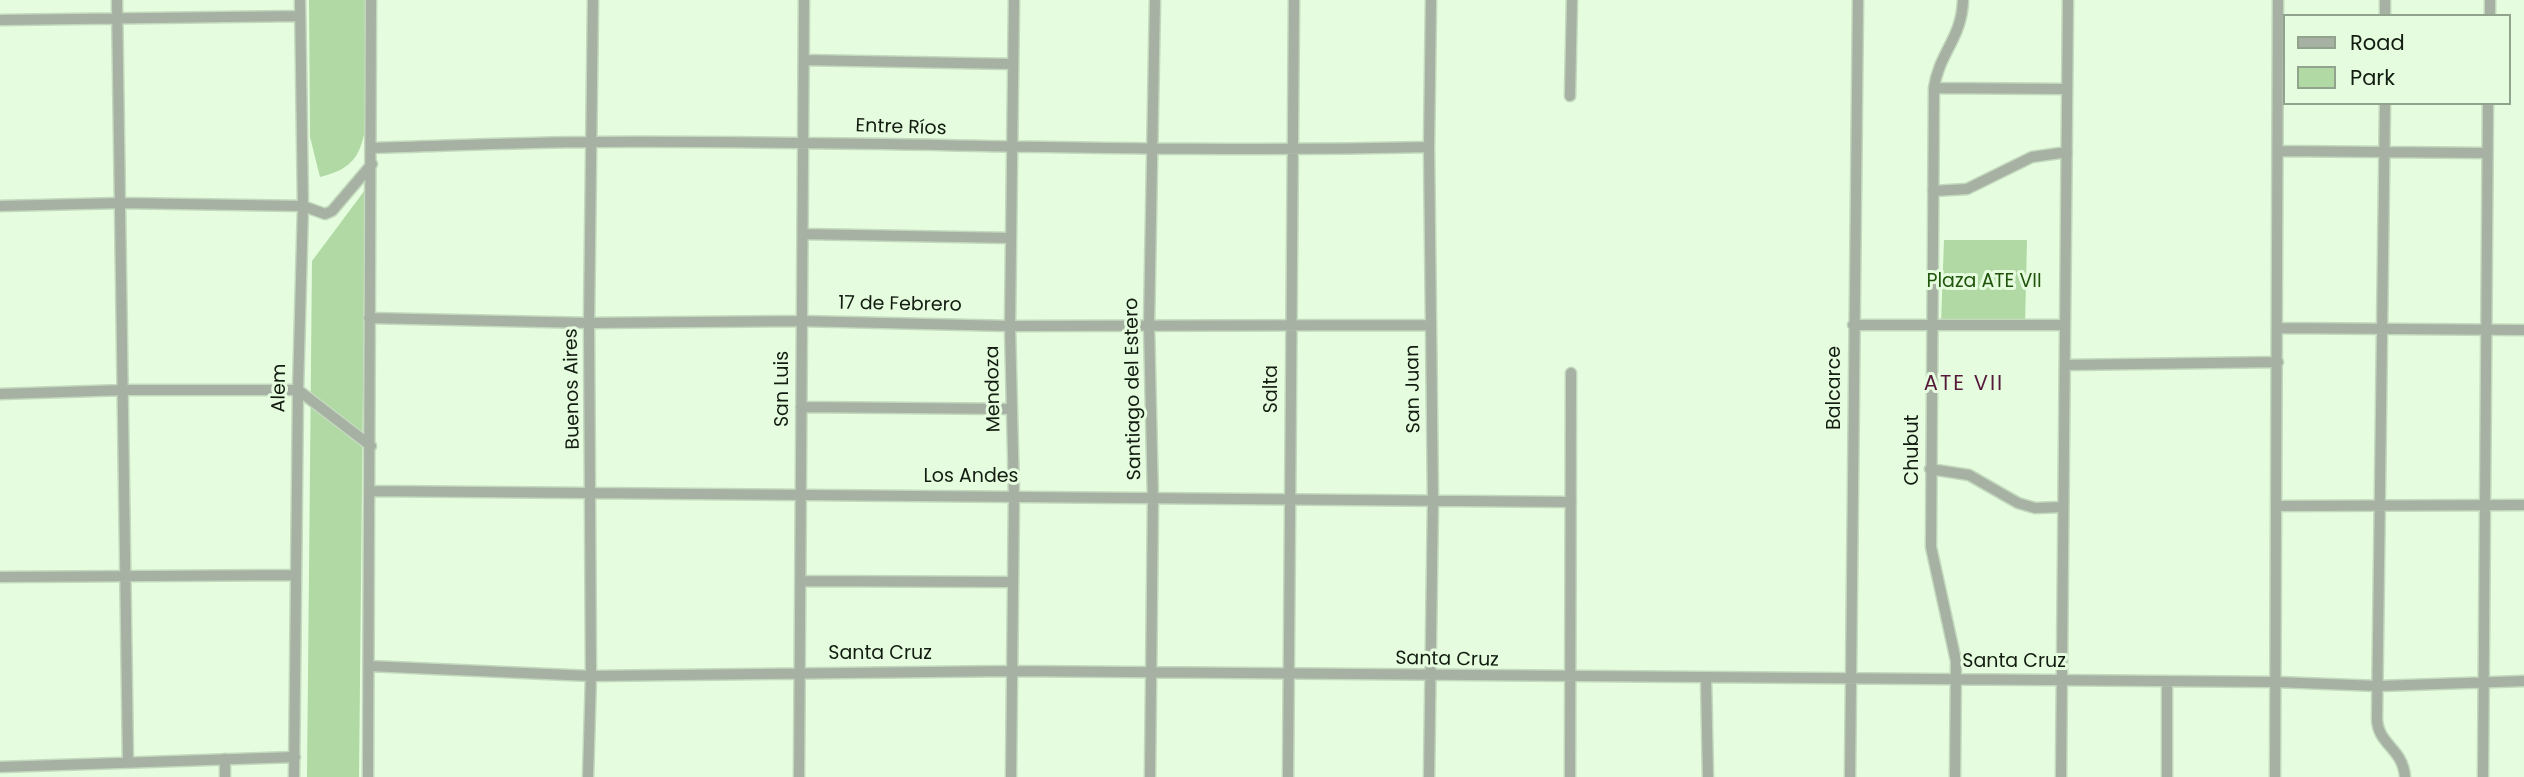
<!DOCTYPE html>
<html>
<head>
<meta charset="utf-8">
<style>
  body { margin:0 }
  #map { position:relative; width:2524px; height:777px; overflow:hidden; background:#e5fdde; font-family:Poppins,sans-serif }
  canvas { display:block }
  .legend { position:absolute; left:2283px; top:14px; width:228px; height:91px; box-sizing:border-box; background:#e5fdde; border:2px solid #91a38c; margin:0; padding:9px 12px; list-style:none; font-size:21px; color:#131c11 }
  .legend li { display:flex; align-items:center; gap:14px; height:35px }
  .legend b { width:35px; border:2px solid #91a38c }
</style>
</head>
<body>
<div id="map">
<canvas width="2524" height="777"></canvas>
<ul class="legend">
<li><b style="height:9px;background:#a6b0a3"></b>Road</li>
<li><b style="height:19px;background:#b0d9a4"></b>Park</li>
</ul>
</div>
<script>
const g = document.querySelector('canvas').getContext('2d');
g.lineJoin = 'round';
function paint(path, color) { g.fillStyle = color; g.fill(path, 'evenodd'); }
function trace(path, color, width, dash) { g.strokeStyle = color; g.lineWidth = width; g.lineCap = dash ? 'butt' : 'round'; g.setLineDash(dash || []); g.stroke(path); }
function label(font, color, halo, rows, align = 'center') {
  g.font = font + ' Poppins,sans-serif'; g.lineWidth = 6; g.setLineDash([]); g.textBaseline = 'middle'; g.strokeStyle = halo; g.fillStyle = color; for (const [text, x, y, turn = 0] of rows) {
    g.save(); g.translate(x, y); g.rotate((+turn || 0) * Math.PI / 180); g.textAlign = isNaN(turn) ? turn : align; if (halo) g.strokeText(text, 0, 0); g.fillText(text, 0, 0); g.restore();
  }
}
const green = new Path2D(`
  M309,0H368C368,35 375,129 356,156C347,169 335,173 320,177L310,137Z
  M365,190L359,777H307L312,261Z
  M1944,240H2027L2025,325L1941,324Z`);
const street = new Path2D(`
  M117,0L128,760
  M2385,16V0
  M2490,16V0
  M0,20L300,16
  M804,60L1012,64
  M1934,88L2067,89
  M1570,96L1572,0
  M2385,103L2377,719C2378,745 2403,748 2405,777
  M372,148C446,146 520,142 595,142C873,140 1151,154 1429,147
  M2278,151L2487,153
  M1933,191L1967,189L2032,157L2067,152
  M0,206L121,203L303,206L325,214L332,211L372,164
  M803,234L1010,238
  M369,318L589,323L800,321L1010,326L1430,325
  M1853,325H2065
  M2278,328L2524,330
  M2065,365L2278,362
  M0,394L125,390H298L371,446
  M801,407L1012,409
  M1930,469L1969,475L2018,503L2035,508L2063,507
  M371,491L1571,502
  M2277,506L2524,505
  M0,577L296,575
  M801,581L1012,582
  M369,666L591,676L1012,671L2276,682L2379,686L2524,681
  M1706,678L1708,777
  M0,767L295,757
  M225,777V759
  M294,777L298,390L303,206L300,0
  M368,777L371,0
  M588,777L591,676L589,323L593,0
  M799,777L804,0
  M1011,777L1014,495L1010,326L1014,0
  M1150,777L1153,500L1149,325L1155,0
  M1288,777L1294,0
  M1429,777L1433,501L1429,147L1431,0
  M1570,777L1571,373
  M1850,777L1858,0
  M1955,777L1956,661L1931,547L1934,88C1939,53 1962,38 1963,0
  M2061,777L2068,0
  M2167,777V681
  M2275,777L2278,0
  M2483,777L2488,103`);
const streetNames = [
  ["Entre Ríos",901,128,2],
  ["17 de Febrero",900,305,1],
  ["Alem",280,388,-89],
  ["Balcarce",1835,388,-90],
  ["Buenos Aires",573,389,-91],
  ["San Luis",783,389,-90],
  ["Mendoza",994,389,-91],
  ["Santiago del Estero",1134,389,-91],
  ["Salta",1272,389,-90],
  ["San Juan",1414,389,-91],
  ["Chubut",1913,450,-90],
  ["Los Andes",971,477],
  ["Santa Cruz",880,654],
  ["Santa Cruz",1447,660,1],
  ["Santa Cruz",2014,662]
];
const parkNames = [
  ["Plaza ATE VII",1984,282]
];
const neighbourhoodNames = [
  ["ATE VII",1964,385]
];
paint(green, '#b0d9a4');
trace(street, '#c3d9bd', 13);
trace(street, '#a6b0a3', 10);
label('19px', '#131c11', '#e5fdde', streetNames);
label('19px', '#21540c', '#e5fdde', parkNames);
g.letterSpacing = '2px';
label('21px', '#56193c', '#e5fdde', neighbourhoodNames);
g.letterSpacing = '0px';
</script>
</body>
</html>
